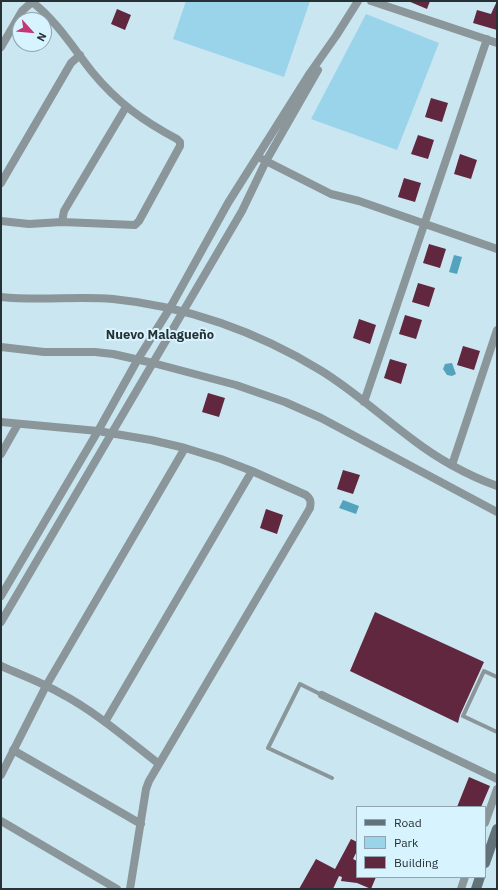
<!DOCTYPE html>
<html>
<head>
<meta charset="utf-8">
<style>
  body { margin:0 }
  #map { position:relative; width:498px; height:890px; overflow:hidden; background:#cae6f0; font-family:"IBM Plex Sans",sans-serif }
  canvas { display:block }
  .frame { position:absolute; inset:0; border:2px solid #263135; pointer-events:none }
  .legend { position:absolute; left:356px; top:806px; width:130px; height:72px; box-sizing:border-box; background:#d7f3fe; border:1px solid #90a5ae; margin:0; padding:5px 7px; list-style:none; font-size:12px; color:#263135 }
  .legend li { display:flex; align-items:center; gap:8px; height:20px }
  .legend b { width:20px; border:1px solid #90a5ae }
  .north { position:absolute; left:12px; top:12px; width:40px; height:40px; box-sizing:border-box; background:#d7f3fe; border:1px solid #90a5ae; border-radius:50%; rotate:117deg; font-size:11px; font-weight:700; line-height:16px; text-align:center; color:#263135 }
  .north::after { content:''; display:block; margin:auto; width:14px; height:18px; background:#c13874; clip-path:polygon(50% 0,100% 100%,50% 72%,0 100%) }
</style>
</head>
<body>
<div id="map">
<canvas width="498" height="890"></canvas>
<div class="frame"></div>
<ul class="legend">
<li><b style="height:5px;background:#617279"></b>Road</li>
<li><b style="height:11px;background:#9ad4ea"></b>Park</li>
<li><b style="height:11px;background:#61273e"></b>Building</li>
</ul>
<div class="north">N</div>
</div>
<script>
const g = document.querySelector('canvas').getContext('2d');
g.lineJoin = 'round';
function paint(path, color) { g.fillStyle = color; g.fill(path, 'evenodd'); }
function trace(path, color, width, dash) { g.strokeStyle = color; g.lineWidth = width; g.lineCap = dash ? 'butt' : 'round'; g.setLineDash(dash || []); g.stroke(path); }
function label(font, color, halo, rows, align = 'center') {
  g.font = font + ' "IBM Plex Sans",sans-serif'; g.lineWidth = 4; g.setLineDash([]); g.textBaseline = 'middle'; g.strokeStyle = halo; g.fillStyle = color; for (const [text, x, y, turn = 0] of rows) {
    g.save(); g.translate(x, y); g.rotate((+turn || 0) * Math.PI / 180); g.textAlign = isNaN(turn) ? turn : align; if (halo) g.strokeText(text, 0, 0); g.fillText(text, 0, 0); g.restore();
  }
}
const green = new Path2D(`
  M186,1H310L284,77L173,39Z
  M366,14L439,43L397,150L311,119Z`);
const water = new Path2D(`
  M454,255L462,257L457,274L449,272Z
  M452,363L456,374L452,376L447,375L443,369L445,364Z
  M343,500L359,506L356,514L339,508Z`);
const building = new Path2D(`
  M408,1H430L427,9Z
  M497,1V30L473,23L477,10L491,14Z
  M117,9L131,15L125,30L111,24Z
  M431,98L448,103L442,122L425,117Z
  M418,135L434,140L428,159L411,154Z
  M460,154L477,160L471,179L454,174Z
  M404,178L421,183L415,202L398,197Z
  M429,244L446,249L440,268L423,263Z
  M418,283L435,288L429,307L412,302Z
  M405,315L422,320L416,339L399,334Z
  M359,319L376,325L370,344L353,338Z
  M463,346L480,351L474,370L457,365Z
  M390,359L407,364L401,384L384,378Z
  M208,393L225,398L219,417L202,412Z
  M343,470L360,475L353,494L337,489Z
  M266,509L283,515L277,534L260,528Z
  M375,612L484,662L460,715L458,723L350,671Z
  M469,777L490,786L481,807H457Z
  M351,839L357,842V851L353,859L357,861V877H376L371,889L357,883L341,881L342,877L339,876L333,889H299L316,859L335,869Z`);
const lane = new Path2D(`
  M497,677L484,671L463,716L497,732
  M322,695L300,684L268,748L332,778`);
const street = new Path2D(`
  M371,1L497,43
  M1,47L22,11L32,2
  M262,159L331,194L359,201L497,249
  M1,183L71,63L80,55
  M1,221L29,224L62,222L135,225L139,221L180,146V142L177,139C143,121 117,102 93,73C73,48 57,21 31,1
  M62,222L64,211L126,107
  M1,297C38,301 76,296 113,299C186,306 258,332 320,370C353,390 382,417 412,439C438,459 467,475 497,486
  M1,347L44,352H95L113,354L153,363L236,385L285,402L321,418L497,512
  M364,402L487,39
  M1,422L98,431L151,440L185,448L221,459L252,471L306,495C311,499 311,502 310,508L149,781L146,789L130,889
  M1,454L18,424
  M452,465L497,330
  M1,596L98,431L138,359L170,308L228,203L310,73L336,36L358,1
  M1,622L242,211L266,161L318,70
  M1,666C21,675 41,682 60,693C96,712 127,739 159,764
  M322,695L497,779
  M105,722L252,471
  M13,750L141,824
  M1,775L46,686L185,448
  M1,821L117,889
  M485,823L497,789
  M461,889L465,877`);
const secondary = new Path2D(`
  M485,863L497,829
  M476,889L480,877`);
const neighbourhoodNames = [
  ["Nuevo Malagueño",160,335]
];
paint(green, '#9ad4ea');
paint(water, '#53a2be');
paint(building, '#61273e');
trace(lane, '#8a969a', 4);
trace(street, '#8a969a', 8);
trace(secondary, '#617279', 10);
label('bold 13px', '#263135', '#d7f3fe', neighbourhoodNames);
</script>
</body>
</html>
